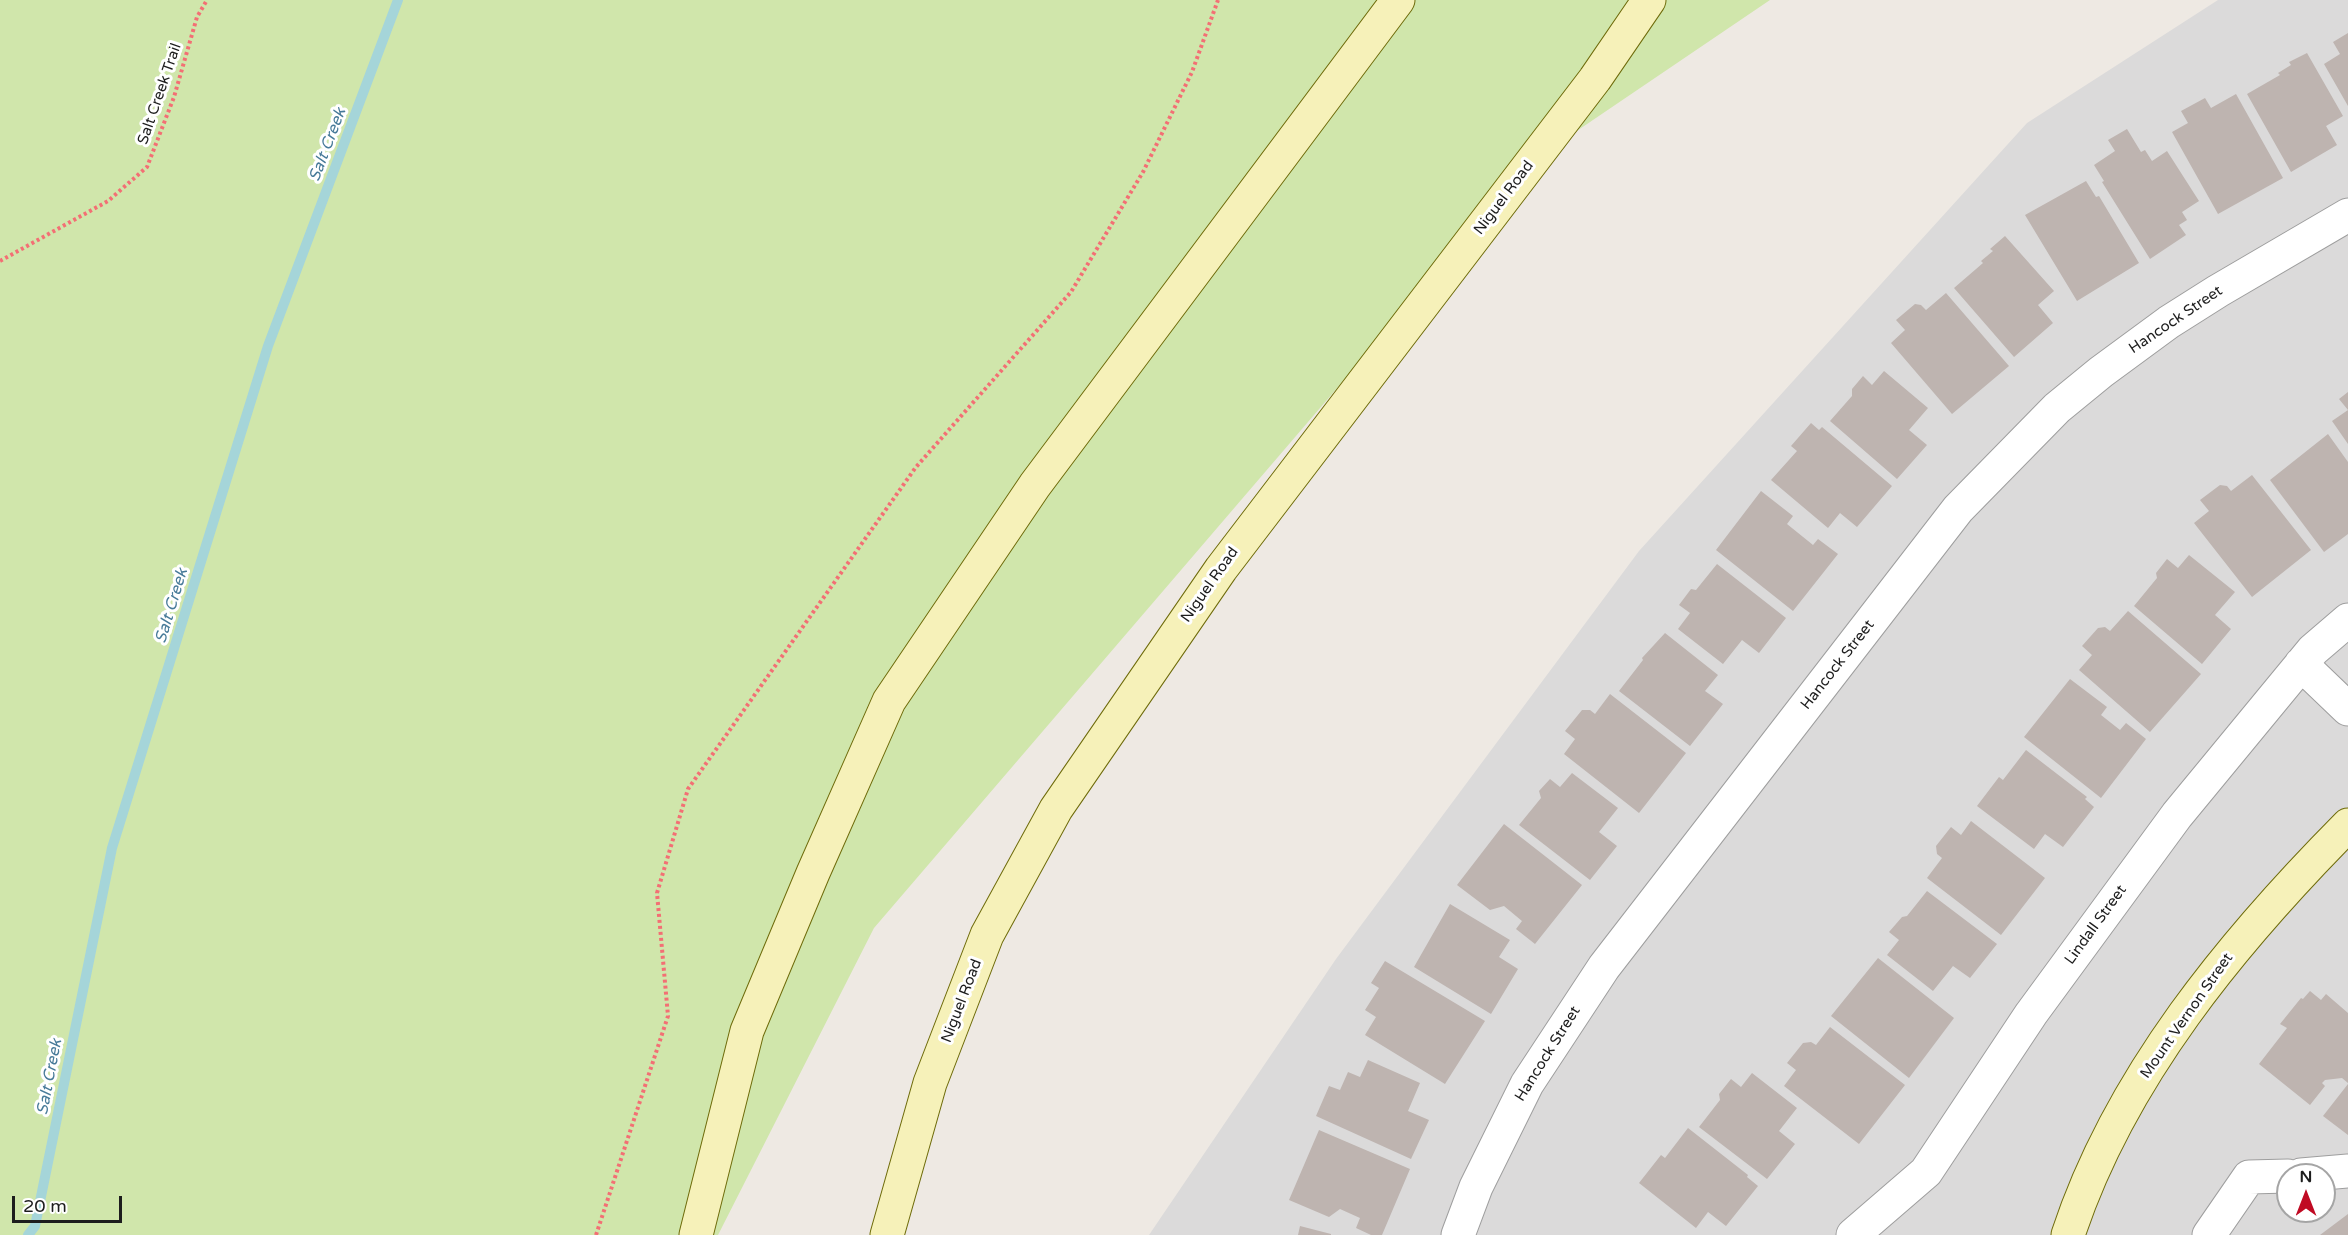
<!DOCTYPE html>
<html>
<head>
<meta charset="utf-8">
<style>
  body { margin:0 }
  #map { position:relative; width:2348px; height:1235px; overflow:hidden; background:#eee9e3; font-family:"Varela Round",sans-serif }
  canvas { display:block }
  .north { position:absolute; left:2276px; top:1163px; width:60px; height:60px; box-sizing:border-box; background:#fff; border:2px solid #a5a5a5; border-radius:50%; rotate:0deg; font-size:16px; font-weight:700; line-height:24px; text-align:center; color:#1d1d1d }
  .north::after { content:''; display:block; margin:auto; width:21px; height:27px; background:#c00a23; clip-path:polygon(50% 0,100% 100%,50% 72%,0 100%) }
  .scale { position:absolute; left:12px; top:1196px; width:110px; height:27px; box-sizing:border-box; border:3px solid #1d1d1d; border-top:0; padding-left:8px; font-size:18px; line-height:21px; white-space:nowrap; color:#1d1d1d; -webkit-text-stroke:4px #fff; paint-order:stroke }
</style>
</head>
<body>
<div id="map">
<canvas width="2348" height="1235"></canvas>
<div class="north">N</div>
<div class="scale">20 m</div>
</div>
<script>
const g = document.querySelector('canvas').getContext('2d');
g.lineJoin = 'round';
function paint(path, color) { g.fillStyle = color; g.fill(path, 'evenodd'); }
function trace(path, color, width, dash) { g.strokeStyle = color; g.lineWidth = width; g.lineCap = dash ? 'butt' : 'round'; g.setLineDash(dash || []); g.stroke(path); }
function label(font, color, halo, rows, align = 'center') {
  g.font = font + ' "Varela Round",sans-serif'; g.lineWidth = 6; g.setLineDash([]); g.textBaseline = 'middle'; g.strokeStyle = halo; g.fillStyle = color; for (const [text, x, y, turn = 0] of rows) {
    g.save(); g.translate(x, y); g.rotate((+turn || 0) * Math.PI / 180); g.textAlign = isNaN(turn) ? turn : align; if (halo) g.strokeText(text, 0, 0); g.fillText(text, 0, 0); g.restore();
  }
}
const residential = new Path2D(`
  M2218,0H2348V1235H1149L1336,959L1639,551L2027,123ZM2288,1175H2324V1211H2288Z`);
const grass = new Path2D(`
  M0,0H1770L1531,162L874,928L718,1235H0Z`);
const stream = new Path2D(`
  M28,1235L35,1226L112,848L268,346L398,0`);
const building = new Path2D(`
  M2348,33V106L2324,64L2340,54L2333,42Z
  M2307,53L2343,116L2326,126L2337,145L2291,172L2247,94L2280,75L2278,73L2291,65L2289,62Z
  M2236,94L2283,178L2218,214L2172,132L2188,123L2181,111L2205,98L2211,108Z
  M2127,129L2141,152L2145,150L2152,161L2167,151L2199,201L2182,212L2187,220L2179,225L2186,235L2150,259L2102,182L2104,181L2094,165L2115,151L2108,140Z
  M2086,181L2096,197L2099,196L2139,263L2077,301L2025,215Z
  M2005,236L2054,291L2038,305L2053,323L2014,357L1954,288L1983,263L1981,261L1993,251L1990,249Z
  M1946,293L2009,366L1952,414L1891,343L1905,330L1896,320L1915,304L1921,305L1926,310Z
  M1884,371L1928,408L1909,430L1927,445L1897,479L1830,421L1852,396V389L1863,376L1872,385Z
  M2348,392V444L2332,421L2348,410L2339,399Z
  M1811,423L1819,430L1822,427L1892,486L1857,527L1840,513L1828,528L1771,480L1797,451L1791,446Z
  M2328,434L2348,462V534L2324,552L2270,480Z
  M2252,475L2311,550L2252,597L2194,523L2209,511L2200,500L2220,485L2227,486L2231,491Z
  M1761,491L1793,516L1787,524L1813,545L1818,539L1838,554L1793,611L1716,550Z
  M2189,555L2235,592L2215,615L2231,629L2202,664L2134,606L2157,578L2156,573L2167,559L2178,568Z
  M1717,564L1786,618L1759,653L1742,640L1723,664L1678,629L1690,613L1679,605L1691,589L1696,590Z
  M2128,611L2201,674L2150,732L2079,670L2092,655L2082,646L2098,628L2105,627L2110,631Z
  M1665,633L1718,675L1705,691L1723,704L1690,746L1619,691L1643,660L1642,658Z
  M2070,679L2107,707L2101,715L2120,730L2126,723L2146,739L2101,798L2024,737Z
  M1610,694L1686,753L1639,813L1564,754L1575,739L1565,731L1582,710H1590L1595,714Z
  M2026,750L2087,797L2085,799L2094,807L2063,847L2045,834L2034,849L1977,806L1999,777L2003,780Z
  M1572,773L1618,808L1599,832L1617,846L1590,880L1519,825L1541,798L1539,791L1550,779L1560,787Z
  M1971,821L2045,878L2001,935L1927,878L1942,858L1937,854L1936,846L1951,827L1961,835Z
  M1504,824L1582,885L1535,944L1516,929L1522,921L1504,906L1490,910L1457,885Z
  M1927,891L1997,944L1970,978L1953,966L1933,991L1887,955L1899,940L1889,932L1902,917L1907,916Z
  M1450,904L1510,940L1499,957L1518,969L1491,1014L1414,967Z
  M1878,958L1954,1018L1909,1078L1831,1016Z
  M1385,961L1485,1021L1445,1084L1365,1035L1376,1017L1365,1010L1379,988L1371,983Z
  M2310,991L2321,1000L2326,994L2348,1013V1083L2342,1078L2325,1080L2322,1083L2325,1086L2310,1105L2259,1064L2287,1028L2280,1024L2301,998L2303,999Z
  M1830,1027L1905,1085L1859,1144L1784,1086L1796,1070L1787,1063L1803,1043L1811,1042L1816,1045Z
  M1368,1060L1420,1083L1408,1111L1429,1120L1411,1159L1316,1116L1329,1086L1340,1090L1348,1072L1360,1077Z
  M1752,1073L1797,1108L1779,1131L1795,1144L1767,1179L1699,1127L1720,1100L1719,1094L1731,1079L1741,1087Z
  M2348,1084V1135L2323,1116Z
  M1688,1128L1748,1175L1747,1177L1758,1186L1726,1226L1708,1212L1696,1228L1639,1183L1661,1155L1665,1158Z
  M1319,1130L1410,1169L1382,1235H1371L1356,1228L1360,1218L1340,1209L1329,1217L1289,1200Z
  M2348,1214V1235H2320Z
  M1300,1226L1331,1234V1235H1298Z`);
const path = new Path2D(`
  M0,261L108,201L147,167L174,97L197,17L207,0
  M596,1235L668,1016L657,893L688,789L916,467L1071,292L1143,172L1192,72L1218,0`);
const street = new Path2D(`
  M2301,664L2348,709
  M2301,1175L2348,1171
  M1458,1235L1476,1187L1527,1084L1604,967L1958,509L2057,408L2101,372L2169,322L2218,291L2348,215
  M1853,1235L1926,1172L2031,1014L2177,815L2313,650L2348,620
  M2209,1235L2249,1177L2288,1176`);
const secondary = new Path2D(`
  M696,1235L747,1031L813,873L889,701L1035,485L1398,0
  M887,1235L930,1083L987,935L1056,809L1221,569L1595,79L1649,0
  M2068,1235C2120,1077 2233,941 2348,825`);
const streetNames = [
  ["Salt Creek Trail",160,94,-71],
  ["Niguel Road",1504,198,-53],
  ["Hancock Street",2176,320,-34],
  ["Niguel Road",1210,585,-55],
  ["Hancock Street",1838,665,-52],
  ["Lindall Street",2096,925,-54],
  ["Niguel Road",962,1001,-69],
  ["Mount Vernon Street",2187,1016,-55],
  ["Hancock Street",1548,1054,-58]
];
const waterNames = [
  ["Salt Creek",328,145,-69],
  ["Salt Creek",172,606,-73],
  ["Salt Creek",50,1077,-79]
];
paint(residential, '#dbdada');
paint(grass, '#d0e6ab');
trace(stream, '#a5d5d9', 10);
paint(building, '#beb4b0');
trace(street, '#9e9e9e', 35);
trace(secondary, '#6e6b0a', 35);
trace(path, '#f36f74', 4, [3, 3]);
trace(street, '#fff', 33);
trace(secondary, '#f6f1b9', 33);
label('15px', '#1d1d1d', '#fff', streetNames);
label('italic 16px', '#487b99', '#fff', waterNames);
</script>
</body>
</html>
